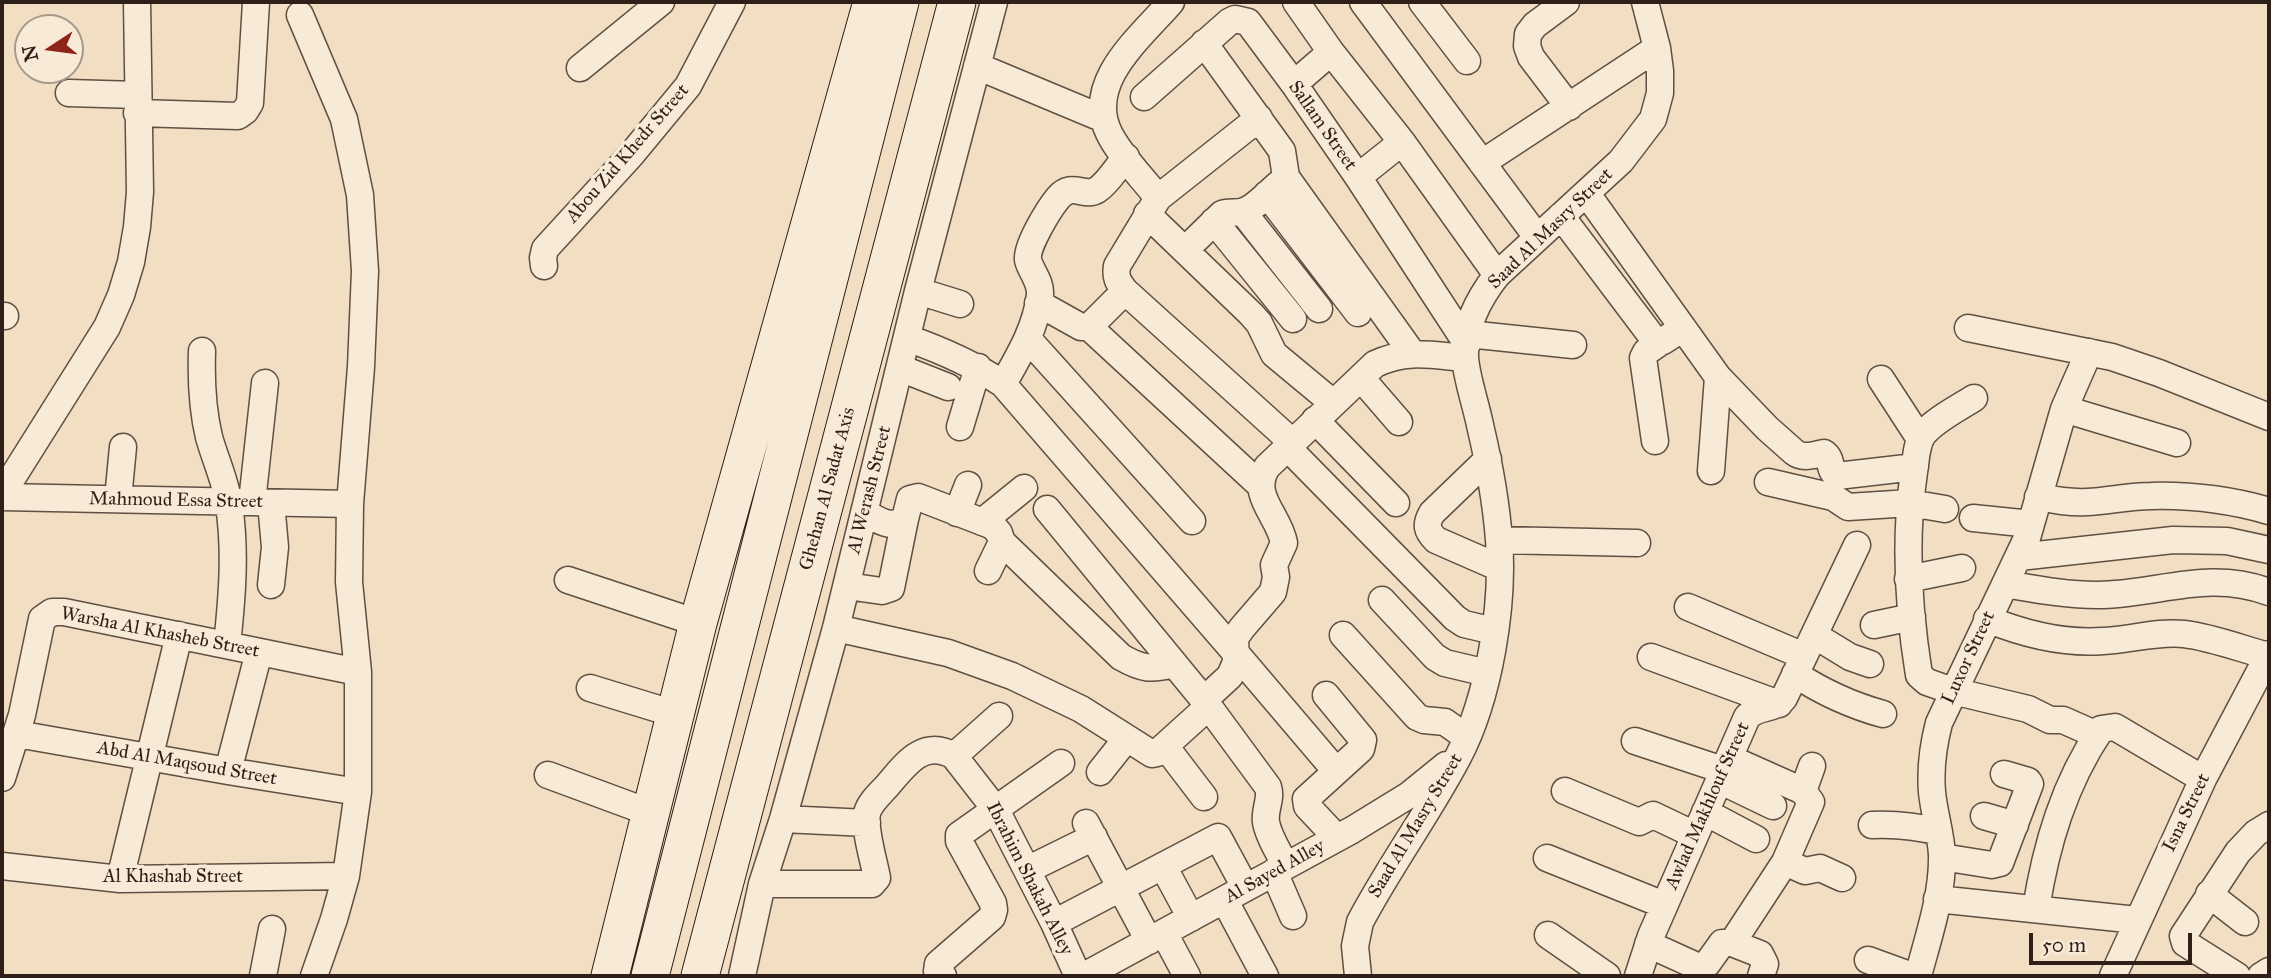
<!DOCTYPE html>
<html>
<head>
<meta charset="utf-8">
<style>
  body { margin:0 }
  #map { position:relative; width:2271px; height:978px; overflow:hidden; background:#f2dec2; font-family:"IM FELL Great Primer",serif }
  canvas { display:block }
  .frame { position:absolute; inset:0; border:4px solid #2f1f19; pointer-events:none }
  .north { position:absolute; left:14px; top:14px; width:70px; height:70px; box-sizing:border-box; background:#f7ead7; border:2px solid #a7998b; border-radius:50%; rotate:257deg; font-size:19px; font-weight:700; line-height:28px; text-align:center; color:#2f1f19 }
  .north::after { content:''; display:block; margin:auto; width:24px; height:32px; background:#8f2418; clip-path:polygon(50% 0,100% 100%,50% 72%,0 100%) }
  .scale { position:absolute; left:2029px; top:933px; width:163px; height:32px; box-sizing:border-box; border:4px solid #2f1f19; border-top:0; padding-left:9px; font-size:21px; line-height:24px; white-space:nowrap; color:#2f1f19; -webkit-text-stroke:5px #f7ead7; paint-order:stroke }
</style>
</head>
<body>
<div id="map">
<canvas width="2271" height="978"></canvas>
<div class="frame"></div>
<div class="north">N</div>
<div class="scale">50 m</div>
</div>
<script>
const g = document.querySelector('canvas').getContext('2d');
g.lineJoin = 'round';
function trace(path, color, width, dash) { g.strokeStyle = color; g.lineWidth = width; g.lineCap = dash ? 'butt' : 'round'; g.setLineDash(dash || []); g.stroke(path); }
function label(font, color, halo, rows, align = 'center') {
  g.font = font + ' "IM FELL Great Primer",serif'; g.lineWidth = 7; g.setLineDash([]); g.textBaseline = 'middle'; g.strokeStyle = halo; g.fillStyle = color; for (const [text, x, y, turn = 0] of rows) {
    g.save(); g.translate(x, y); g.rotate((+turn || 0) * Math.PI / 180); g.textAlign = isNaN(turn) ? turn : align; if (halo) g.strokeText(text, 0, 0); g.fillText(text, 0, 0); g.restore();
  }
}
const street = new Path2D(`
  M1296,2L1331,52L1402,142L1497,275
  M1363,2L1537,237
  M1422,2L1467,61
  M1566,2L1535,25L1528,34L1527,46L1531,57L1569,107
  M300,15L344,119L360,195L365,271L361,367L350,504L349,582L358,672V792L346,876L334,919L314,976
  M1204,43L1282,151L1286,177L1412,353
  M977,66L1104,119
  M580,68L661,2
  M1294,84L1331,52
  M69,93L137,95
  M1144,97L1229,22L1235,19L1248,22L1294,84L1358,177L1467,344
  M137,113L238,116L245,111L250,103L256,2
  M1259,118L1158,198L1117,266C1115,277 1118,282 1125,291L1292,442
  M1482,163L1657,48
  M1358,177L1402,142
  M1267,194L1358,313
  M1587,194L1718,377L1767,428L1794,452C1803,459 1813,455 1824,453C1833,459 1828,470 1837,476L1915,467
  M1158,198C1142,177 1121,157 1109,133C1084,82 1141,37 1171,2
  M1243,212L1319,309
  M1147,214L1251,314L1259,323L1274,354L1333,403
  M1561,216L1656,342L1663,341L1683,328
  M1214,221L1293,319
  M1185,250L1222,214C1230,211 1237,214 1244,211C1255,208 1271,190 1280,183
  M544,266L543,258L545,249L631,155L688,86L732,2
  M918,291L960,304
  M1038,303L1081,327H1089L1125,291
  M2,316H5
  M1089,327L1260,485
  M1968,328L2112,357L2159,373L2269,417
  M1468,334L1573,345
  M907,338C941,350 972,363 1003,384L1234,651L1336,771
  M1028,339L1192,521
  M202,351C201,381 202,408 209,437C215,459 226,482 229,505C236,552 232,598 227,645
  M900,368L948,387
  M1361,378L1399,422
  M1881,379L1920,439
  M1003,384C1019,356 1036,328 1040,295C1041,281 1031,272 1028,260C1026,246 1049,209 1058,198C1072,181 1084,198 1097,190C1108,183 1117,167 1126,157
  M1974,398C1960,407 1931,422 1922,436C1916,446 1916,460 1914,472C1904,540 1908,607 1919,675L1927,682L1953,691L2028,709L2050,720H2063L2097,735
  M2064,409L2177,443
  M1315,420L1396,503
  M960,427L978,367
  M1655,441L1643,358L1646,352L1659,343
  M1287,447L1455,618L1464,624L1494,631
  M1488,459L1432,513C1425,525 1427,531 1436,540L1500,568
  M1711,471L1718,377
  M1768,482L1833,497L1848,507L1910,503L1945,509
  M2,494L107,327L121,295L131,262L137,227L140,192L137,2
  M2,497L350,504
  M2038,497C2054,500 2070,503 2087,502C2108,501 2130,496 2151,496C2191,495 2231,500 2269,511
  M118,499L123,447
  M252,502L265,383
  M1047,509L1204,700L1268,787C1272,800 1264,809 1266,822C1268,836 1279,852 1285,865
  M865,513C879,520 891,530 905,519L910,499L918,497L993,526L999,533L1002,542L988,571
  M957,513L968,485
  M1973,518L2031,524
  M982,522L1024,488
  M1499,540L1637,543
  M1002,542L1121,657C1142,669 1151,670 1174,664
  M2019,557L2173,540L2227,541L2269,550
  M1908,579L1962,568
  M568,580L698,623
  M2005,584C2035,589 2066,595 2097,595C2157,595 2207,569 2269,592
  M271,585L275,547L271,503
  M847,586L882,591L891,588L905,519
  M1382,600L1435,657L1445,663L1487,673
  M1688,607L1804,656
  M1987,619C2024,634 2062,644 2103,641C2130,640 2157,631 2184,634C2211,637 2242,649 2268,656
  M1874,625L1912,617
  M836,628L948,653L1012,676L1081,709L1152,754L1157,753L1209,706
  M1343,635L1417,717L1424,720L1445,722L1466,737
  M1814,635L1850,657L1870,664
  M1651,657L1779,704
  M1795,674C1824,693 1850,705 1883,714
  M590,688L675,714
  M1326,695L1363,740L1361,749L1306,799L1307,806L1337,838
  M1204,700L1230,676L1236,662L1235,638L1242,628L1273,592L1276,577L1274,565L1284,543C1279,515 1249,495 1267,467L1375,364C1407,349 1431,355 1465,358
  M17,734L228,771L358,792
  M1635,741L1723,770
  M1165,746L1204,797
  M954,756L999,716
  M1729,758L1803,791
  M228,771L259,652
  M1100,772L1127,738
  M548,775L651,813
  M2,778L22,715L42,619L52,612H64L358,672
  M1719,780L1773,806
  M1565,791L1639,822L1653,815L1695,835
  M1705,812L1756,839
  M1984,816L2015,825
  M783,819L867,823
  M1086,823L1149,941
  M1872,825C1895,824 1916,826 1939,832
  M1942,857L1992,865L2000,863L2030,784L2028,781L2004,774
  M1547,858L1664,905
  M1785,862L1805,871L1820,868L1842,878
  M2,866L120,879L346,876
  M1163,866L1191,918
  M1027,870L1094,837
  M1274,872L1293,916
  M120,879L179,635
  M762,884H872L877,878C874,861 864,830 867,813C870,802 880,794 887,786C905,765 923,738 954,756L996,810L1054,923L1078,976
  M2209,894L2245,922
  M1937,899L2137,920
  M1225,901L1265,976
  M2036,909C2046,845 2064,784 2101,729L2115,727L2203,779
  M1054,923L1218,837L1245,887
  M1164,933L1187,976
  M1548,935L1607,976
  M1732,943L1760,954L1765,964L1761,976
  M1648,944L1701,968L1707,964L1722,943H1732L1785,862L1811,802L1803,791L1812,766
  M1868,960L1912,976
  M263,976L272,929
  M742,976L762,884L783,819L836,628L918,291L994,2
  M943,976L937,971L938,964L992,917L994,910L993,903L959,841V835L1061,763
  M1084,976L1352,830L1409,795L1446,765
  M1358,976L1355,946L1360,922C1390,865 1428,814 1458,757C1489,698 1504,606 1499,540C1496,501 1489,463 1480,425C1476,405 1466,376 1465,357C1464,327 1479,298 1497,275L1621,161L1653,119L1660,93V71L1657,48L1645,2
  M1638,976L1651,936L1747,717C1758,705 1774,711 1784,698L1857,545
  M1918,976C1928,938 1943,895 1942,855C1941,834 1934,813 1932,792C1930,767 1933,746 1939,723L2027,538L2064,409L2089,352
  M2113,976L2203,779L2269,654
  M2237,976L2185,943L2183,936L2238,852L2256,833L2269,825
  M2261,976L2269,971`);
const secondary = new Path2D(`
  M610,976L698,623L872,2
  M650,976L900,2
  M700,976L957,2`);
const streetNames = [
  ["Sallam Street",1322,126,55],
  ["Abou Zid Khedr Street",628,154,-49],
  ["Saad Al Masry Street",1551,229,-44],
  ["Ghehan Al Sadat Axis",828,489,-75],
  ["Al Werash Street",870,490,-76],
  ["Mahmoud Essa Street",176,501,1],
  ["Warsha Al Khasheb Street",160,633,11],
  ["Luxor Street",1969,658,-65],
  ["Abd Al Maqsoud Street",187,764,10],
  ["Awlad Makhlouf Street",1708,806,-66],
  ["Isna Street",2187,813,-64],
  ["Saad Al Masry Street",1416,826,-59],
  ["Al Sayed Alley",1275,872,-29],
  ["Al Khashab Street",173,877],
  ["Ibrahim Shakah Alley",1029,879,63]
];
trace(street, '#604f43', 29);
trace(secondary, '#2f1f19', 39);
trace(street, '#f7ead7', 26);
trace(secondary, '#f7ead7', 37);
label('19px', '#2f1f19', '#f7ead7', streetNames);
</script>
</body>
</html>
